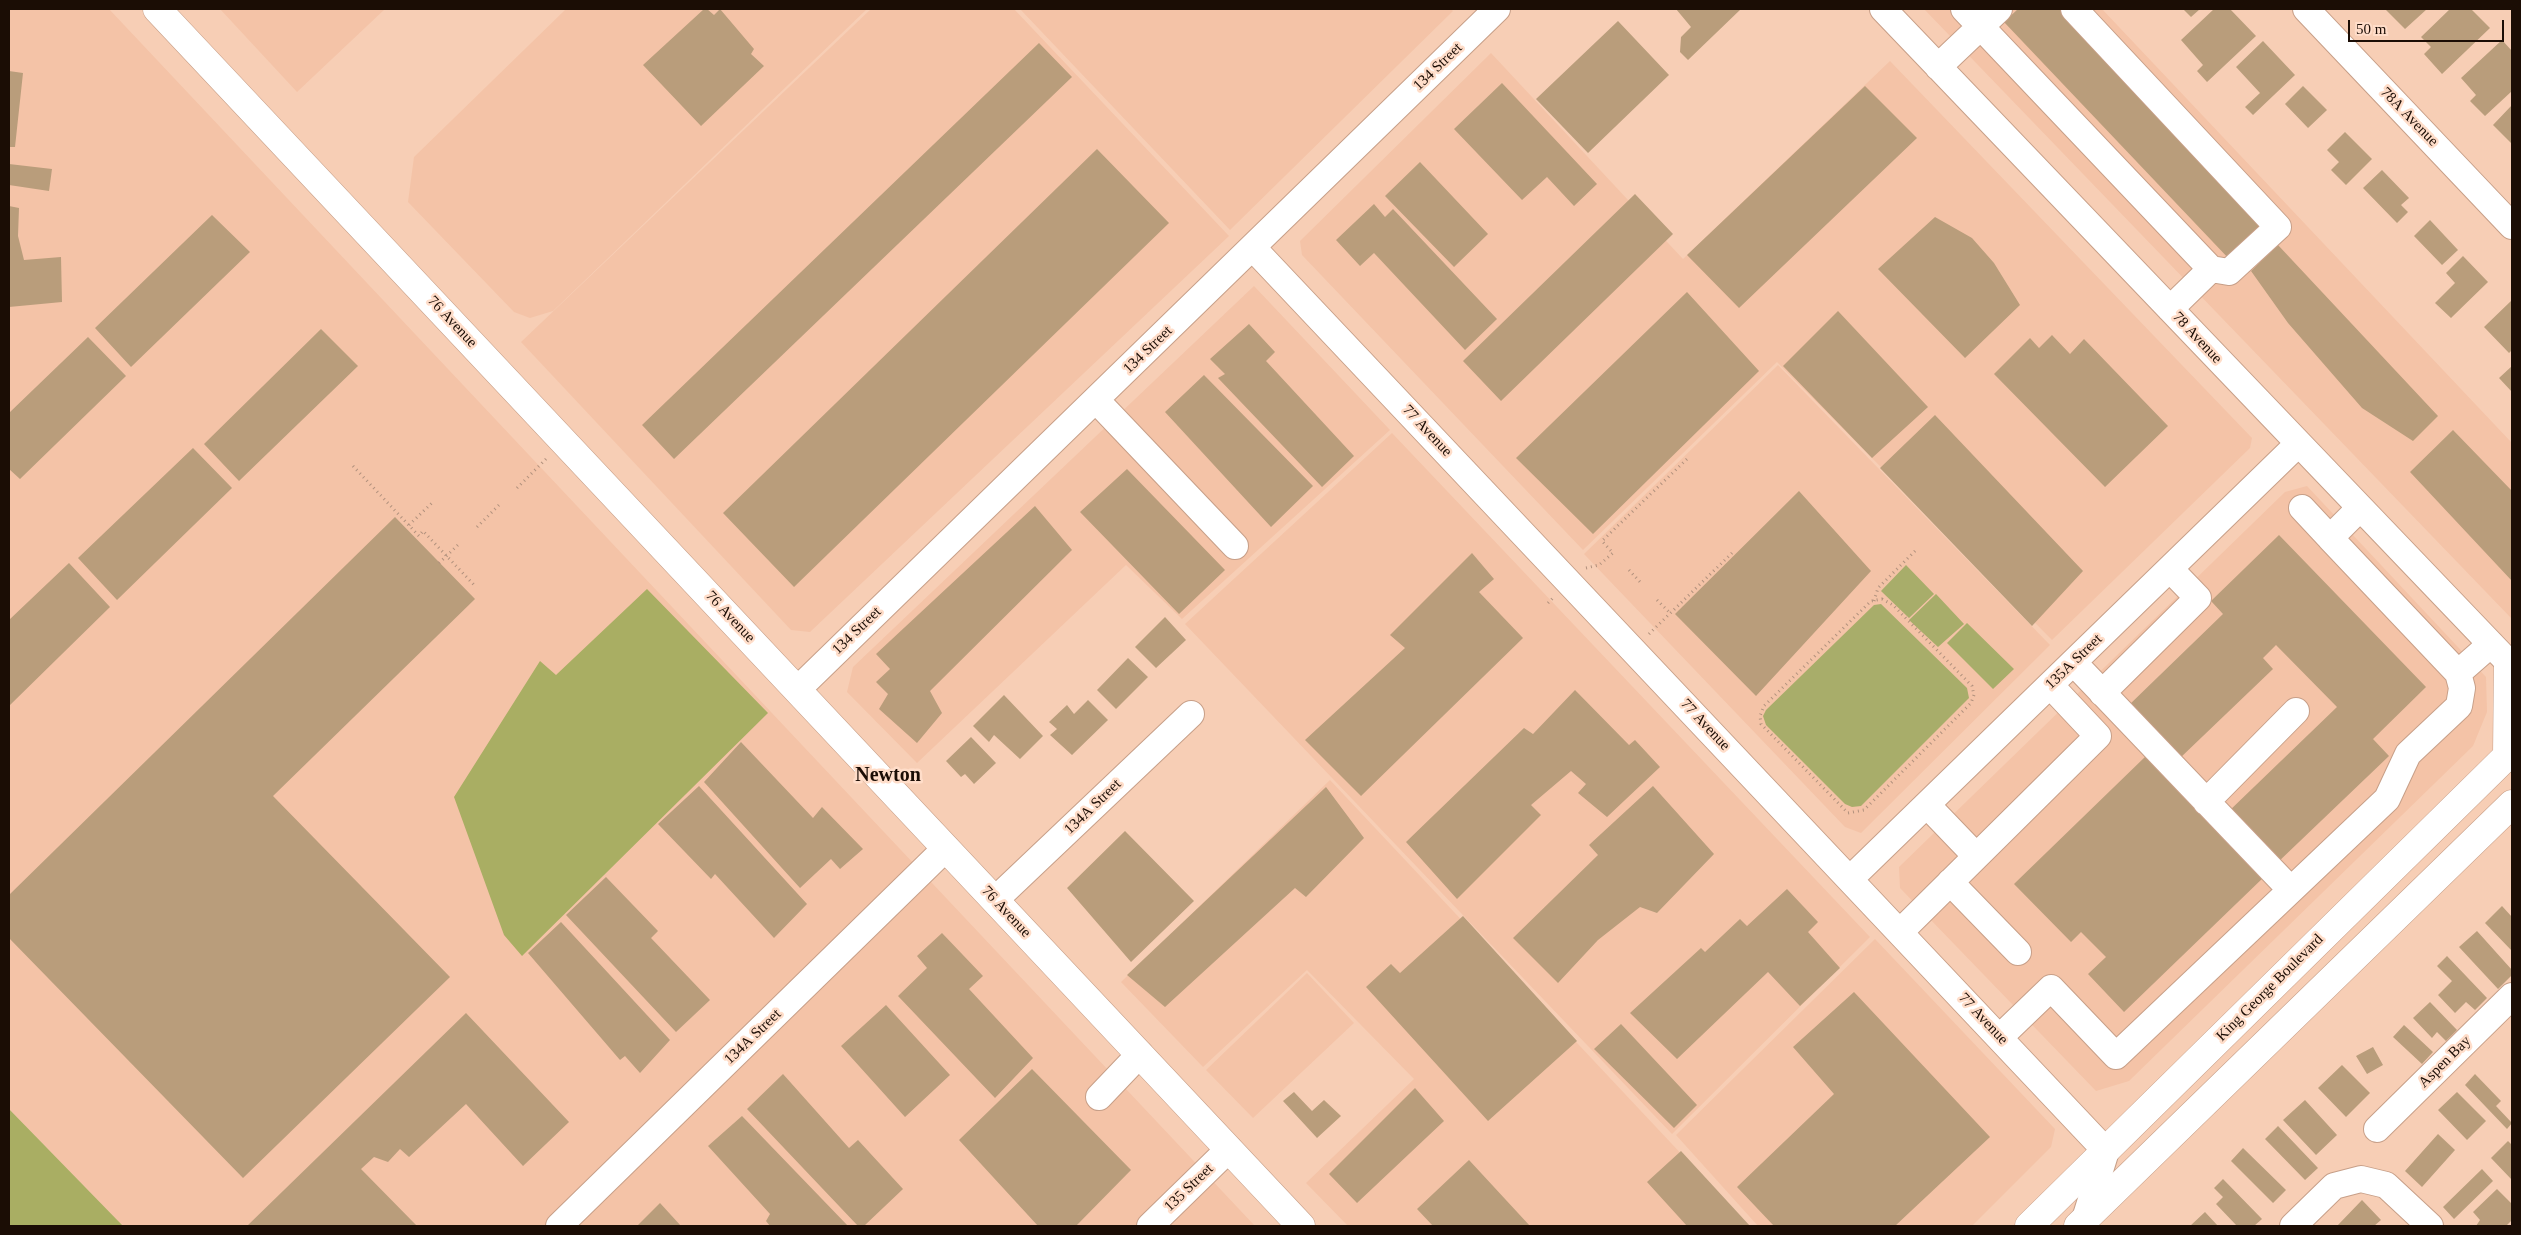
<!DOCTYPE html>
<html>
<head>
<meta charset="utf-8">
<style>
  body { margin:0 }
  #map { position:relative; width:2521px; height:1235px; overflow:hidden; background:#f7ceb5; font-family:"Times New Roman",serif }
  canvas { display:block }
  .frame { position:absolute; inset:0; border:10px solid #1b0d05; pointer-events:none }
  .scale { position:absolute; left:2348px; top:20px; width:156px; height:22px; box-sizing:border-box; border:2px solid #1b0d05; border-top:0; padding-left:6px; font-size:15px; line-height:18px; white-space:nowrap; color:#1b0d05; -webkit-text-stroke:4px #ffddc9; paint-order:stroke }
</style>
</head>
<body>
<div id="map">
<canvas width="2521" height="1235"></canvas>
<div class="frame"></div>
<div class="scale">50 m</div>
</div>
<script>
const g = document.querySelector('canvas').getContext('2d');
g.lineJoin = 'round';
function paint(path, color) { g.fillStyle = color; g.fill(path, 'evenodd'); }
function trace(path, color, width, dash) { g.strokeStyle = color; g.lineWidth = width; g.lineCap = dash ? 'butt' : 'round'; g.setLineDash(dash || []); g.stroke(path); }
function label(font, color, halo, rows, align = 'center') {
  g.font = font + ' "Times New Roman",serif'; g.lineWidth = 5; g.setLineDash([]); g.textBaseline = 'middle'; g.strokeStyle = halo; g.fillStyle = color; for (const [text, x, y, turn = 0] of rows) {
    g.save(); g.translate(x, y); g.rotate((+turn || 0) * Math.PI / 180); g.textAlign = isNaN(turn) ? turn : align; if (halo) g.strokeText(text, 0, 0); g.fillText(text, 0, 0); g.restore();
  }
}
const built = new Path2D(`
  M9,9H109L1255,1226H123L9,1109Z
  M220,9H385L297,92Z
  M566,9H867L553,311L530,318L514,312L408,202L414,157Z
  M871,9H1014L1229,236L810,632L791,630L521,342Z
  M1020,9H1451L1453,11L1230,230Z
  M1924,9H2102L2512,443V619Z
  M1491,53L1683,259L1890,61L2252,438L2250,448L2052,640L1777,362L1583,550L1302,255L1300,241Z
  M1254,286L1390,430L1182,619L1126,565L917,763L847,692L853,667Z
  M1778,365L2050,645L1861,833L1845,827L1584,554Z
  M1392,433L1870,937L1672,1134L1185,624Z
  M2307,486L2486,677L2487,712L2473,746L2129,1081L2096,1091L1900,888L1899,867L2285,492Z
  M1330,780L1749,1226H1348L1306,1183L1414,1079L1307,970L1203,1067L1121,982Z
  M1875,939L2055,1129L2051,1147L1972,1226H1758L1676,1135Z
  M1307,973L1354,1023L1253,1118L1206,1070Z`);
const green = new Path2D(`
  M1906,565L1934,594L1909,618L1881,591Z
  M1936,594L1964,624L1938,647L1909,620Z
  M1881,604L1967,688L1969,698L1861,806L1852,807L1845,804L1766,725L1763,716L1766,710L1874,605Z
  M1967,623L2014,669L1993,689L1947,643Z`);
const forest = new Path2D(`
  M647,589L768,713L522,956L504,935L454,797L540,661L556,675Z
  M9,1109L123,1226H9Z`);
const building = new Path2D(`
  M704,9H707L714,15L720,9L754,49L751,54L764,66L701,126L643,65Z
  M1676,9H1741L1688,60L1680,52L1681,37L1691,27Z
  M2018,9H2063L2268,225L2231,261L2004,22Z
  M2183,9H2200L2191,17Z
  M2214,9H2230L2256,36L2207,82L2197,71L2203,65L2181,40Z
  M2385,9H2427L2405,29Z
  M2450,9H2471L2490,28L2442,74L2424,54L2431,47L2421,37Z
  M1618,21L1669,75L1588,153L1536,99Z
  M2502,40L2512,51V91L2485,116L2470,101L2476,95L2461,78Z
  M2263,41L2295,75L2253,115L2245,107L2260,93L2236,67Z
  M1039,43L1072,77L674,459L642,425Z
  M9,71L23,73L15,147H9Z
  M1502,83L1597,184L1574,206L1547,177L1522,200L1454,129Z
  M1865,86L1917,138L1739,308L1687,255Z
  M2303,86L2327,110L2308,128L2285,104Z
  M2512,105V144L2493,125Z
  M2345,132L2372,159L2346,185L2331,170L2339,162L2327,150Z
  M1097,149L1169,223L794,587L723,513Z
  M1420,162L1488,234L1454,267L1385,196Z
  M9,164L52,169L49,191L9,185Z
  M2382,170L2409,198L2401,205L2408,212L2397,223L2363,188Z
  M1635,194L1673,234L1501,401L1463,361Z
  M1374,204L1385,217L1393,209L1497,319L1465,350L1374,253L1360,266L1336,240Z
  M9,206L19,208L18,236L24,260L61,257L62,302L9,307Z
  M212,215L250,252L131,367L95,328Z
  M1935,217L1972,238L1994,263L2020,305L1965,358L1878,269Z
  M2430,220L2458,250L2442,265L2414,236Z
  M2278,245L2438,416L2413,441L2362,408L2288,323L2251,271Z
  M2463,256L2488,282L2451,318L2435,303L2455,283L2446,273Z
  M1687,292L1759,371L1593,534L1516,458Z
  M2511,301L2512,350L2509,353L2484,327Z
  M1838,311L1928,407L1872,458L1783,366Z
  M1249,324L1275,352L1266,361L1354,456L1322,487L1218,378L1225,374L1210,359Z
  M321,329L358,366L239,481L204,444Z
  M2052,335L2070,354L2084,339L2168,426L2105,487L1994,374L2030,338L2039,348Z
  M88,337L126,376L20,479L9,469V413Z
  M2512,366V392L2499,378Z
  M1204,375L1313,486L1271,527L1165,412Z
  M1935,415L2083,571L2032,626L1880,468Z
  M2453,430L2512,491V581L2410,472Z
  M193,448L232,488L117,600L78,558Z
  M1127,469L1225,570L1179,614L1080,512Z
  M1799,491L1871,571L1756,696L1675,614Z
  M1035,506L1072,550L930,691L942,713L917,743L879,709L888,694L876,682L890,669L876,654Z
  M395,517L475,599L273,796L450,977L243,1178L9,938V895Z
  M2279,535L2426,687L2373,739L2389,756L2276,864L2227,813L2337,707L2276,645L2263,658L2273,669L2179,759L2128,706L2223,614L2211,601Z
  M1472,553L1494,579L1479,592L1523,638L1361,796L1305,740L1405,648L1390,635Z
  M69,563L110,607L9,706V620Z
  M1165,617L1186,640L1156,668L1135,647Z
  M1128,658L1148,677L1116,709L1097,690Z
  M1575,690L1629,745L1635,740L1660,767L1607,817L1578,793L1586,784L1571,771L1531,805L1541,815L1457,899L1406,842L1524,728L1533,734Z
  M1004,695L1043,736L1020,759L994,735L989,742L973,726Z
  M1088,700L1108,720L1072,755L1050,735L1057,729L1049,722L1067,705L1074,714Z
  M971,737L996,763L974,784L965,774L961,777L946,761Z
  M741,742L813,818L822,807L863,849L840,869L831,859L800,888L704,782Z
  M2147,755L2265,876L2124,1012L2088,974L2106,957L2081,932L2071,942L2014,884Z
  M699,786L807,904L774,938L715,874L711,879L658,824Z
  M1653,786L1714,854L1657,913L1640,907L1598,940L1558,983L1513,938L1598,855L1589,845Z
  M1326,787L1364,838L1306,897L1295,888L1165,1007L1127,975Z
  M1125,831L1194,901L1131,962L1067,888Z
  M606,877L658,931L651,938L710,1000L676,1032L566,915Z
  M1787,889L1818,922L1808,932L1840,968L1800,1006L1768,972L1677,1059L1630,1013L1701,948L1705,952L1740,919L1747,926Z
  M2502,906L2512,917V951L2485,923Z
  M1463,916L1577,1041L1488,1121L1366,987L1391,964L1400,973Z
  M561,922L670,1040L640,1073L625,1056L620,1060L528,953Z
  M2477,931L2512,970V975L2498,989L2459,947Z
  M942,933L983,976L969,989L1033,1058L995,1098L898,996L927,968L917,956Z
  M2447,956L2487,998L2475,1010L2466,1002L2455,1013L2438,995L2452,981L2437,966Z
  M1854,992L1990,1137L1895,1226H1774L1737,1187L1834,1094L1793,1047Z
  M2430,1002L2457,1030L2446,1041L2437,1032L2432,1038L2413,1018Z
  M886,1005L950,1075L905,1117L841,1046Z
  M466,1013L569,1122L523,1166L466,1104L409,1157L400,1149L388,1162L374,1157L361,1169L417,1226H247Z
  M1621,1024L1697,1105L1674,1128L1594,1049Z
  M2404,1025L2433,1052L2422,1064L2393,1037Z
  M2373,1047L2383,1065L2367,1074L2356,1056Z
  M2342,1065L2370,1093L2346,1117L2318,1088Z
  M1032,1069L1131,1170L1076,1226H1038L959,1140Z
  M783,1074L849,1148L858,1140L903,1189L864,1226H858L747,1109Z
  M2475,1074L2501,1101L2496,1106L2512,1123L2507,1129L2465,1085Z
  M1415,1088L1444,1121L1357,1203L1329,1174Z
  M1294,1092L1312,1111L1324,1100L1341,1116L1317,1138L1283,1101Z
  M2457,1092L2486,1121L2467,1140L2438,1110Z
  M2305,1100L2337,1135L2316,1155L2283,1120Z
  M742,1116L848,1226H770L766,1221L770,1214L708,1146Z
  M2278,1126L2318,1168L2305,1180L2265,1139Z
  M2438,1134L2455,1150L2422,1187L2405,1171Z
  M2508,1141L2512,1145V1180L2491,1158Z
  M2243,1148L2286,1190L2273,1203L2231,1161Z
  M1681,1151L1750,1226H1687L1647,1182Z
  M1469,1160L1530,1226H1433L1417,1209Z
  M2482,1169L2493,1181L2454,1219L2443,1207Z
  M2223,1179L2262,1219L2254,1226H2237L2216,1204L2223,1197L2214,1188Z
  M2497,1189L2512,1204V1220L2506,1226H2476L2480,1220L2473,1212Z
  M2362,1200L2381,1220L2374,1226H2337Z
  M660,1203L681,1226H637Z
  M2205,1212L2218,1226H2190Z`);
const path = new Path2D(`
  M353,466L419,536L423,531L476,587
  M517,488L547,458
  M409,525L434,501
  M477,527L500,504
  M439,563L460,543
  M1586,568L1599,565L1613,553L1602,541L1687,459
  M1629,570L1641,583
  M1882,599L1893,605L1972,686L1974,695L1971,703L1864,810L1848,813L1761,724L1760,716L1764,706L1871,601Z
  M1657,600L1670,613
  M1874,601L1878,588L1916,550
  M1548,603L1553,598
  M1649,634L1732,553`);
const minor = new Path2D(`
  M1883,9L2512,666
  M1964,9L2211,269L2170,309
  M2074,9L2278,227L2229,272L2211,269
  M2306,9L2512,226
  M1938,67L1999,9
  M1253,248L2106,1151L2085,1219
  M1096,400L1235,546
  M2302,508L2330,538
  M2074,663L2291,890
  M2458,673L2491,644
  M798,689L1497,9
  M2102,693L2198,598L2170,569
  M2206,802L2296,711
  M1927,805L1976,856
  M1850,879L2298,444
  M1950,882L2018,952
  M995,900L1191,714
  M1900,932L2098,736L2050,685
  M2000,1037L2051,988L2116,1056L2387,799L2408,754L2459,706L2462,688L2458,673L2330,538L2360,508
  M1099,1097L1140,1054
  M2377,1129L2512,996
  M559,1226L946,848
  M1150,1226L1229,1149
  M2293,1226L2334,1186L2361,1179L2386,1185L2430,1226`);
const major = new Path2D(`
  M157,9L1301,1226
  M2507,756L2508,662H2512
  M2029,1226L2512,751
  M2078,1226L2512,804`);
const streetNames = [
  ["134 Street",1438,67,-44],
  ["78A Avenue",2409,117,46],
  ["76 Avenue",452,322,47],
  ["78 Avenue",2197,338,47],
  ["134 Street",1148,350,-44],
  ["77 Avenue",1427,431,47],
  ["76 Avenue",730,617,47],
  ["134 Street",857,631,-44],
  ["135A Street",2074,662,-44],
  ["77 Avenue",1705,725,47],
  ["134A Street",1093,807,-44],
  ["76 Avenue",1006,912,47],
  ["King George Boulevard",2270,988,-45],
  ["77 Avenue",1983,1019,47],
  ["134A Street",753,1037,-44],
  ["Aspen Bay",2445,1062,-45],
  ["135 Street",1189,1188,-44]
];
const districtNames = [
  ["Newton",888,776]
];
paint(built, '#f4c3a7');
paint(green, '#a8ad6a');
paint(forest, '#a9ae63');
paint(building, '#b99d7b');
trace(minor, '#c79f88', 28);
trace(major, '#c79f88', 29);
trace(path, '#b1917d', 3, [1, 4]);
trace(minor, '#fff', 26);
trace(major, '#fff', 28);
label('15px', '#1b0d05', '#ffddc9', streetNames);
label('bold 20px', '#1b0d05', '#ffddc9', districtNames);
</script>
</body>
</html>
